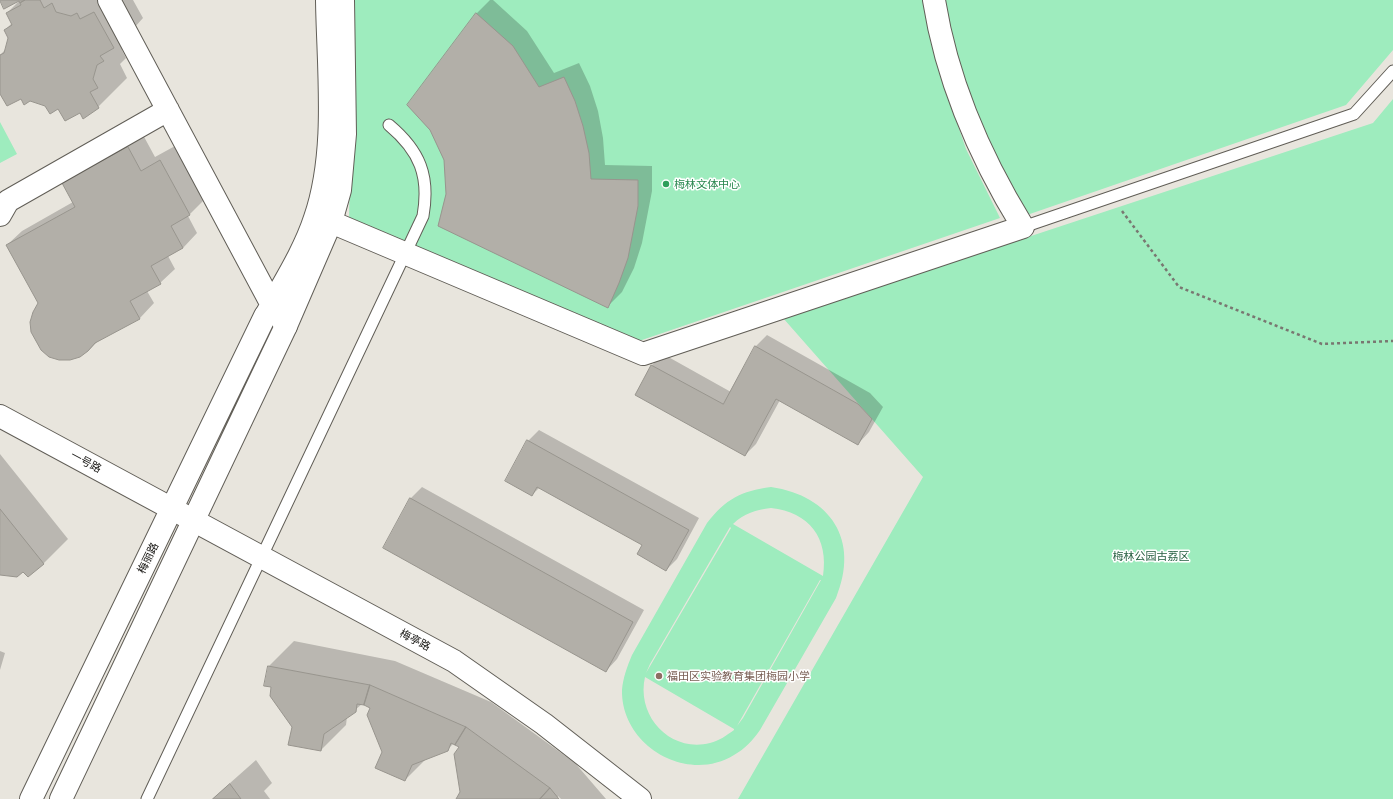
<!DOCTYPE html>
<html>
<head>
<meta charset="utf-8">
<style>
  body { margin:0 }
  canvas { display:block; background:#e8e5dd }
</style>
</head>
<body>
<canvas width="1393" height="799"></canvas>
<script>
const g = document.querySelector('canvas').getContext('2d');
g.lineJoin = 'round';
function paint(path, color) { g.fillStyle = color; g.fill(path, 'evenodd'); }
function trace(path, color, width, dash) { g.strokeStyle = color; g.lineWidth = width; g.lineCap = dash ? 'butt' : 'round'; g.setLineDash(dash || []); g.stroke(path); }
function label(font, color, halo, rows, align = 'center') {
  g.font = font + ' Commissioner,"Noto Sans SC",sans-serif'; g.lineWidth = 3; g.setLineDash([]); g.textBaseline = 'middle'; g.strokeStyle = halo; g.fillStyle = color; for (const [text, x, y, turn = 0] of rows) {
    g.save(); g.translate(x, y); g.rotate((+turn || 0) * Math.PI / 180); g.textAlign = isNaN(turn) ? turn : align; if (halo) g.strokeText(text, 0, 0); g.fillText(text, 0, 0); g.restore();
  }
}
const green = new Path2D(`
  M354,0H925L941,76L966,149L1000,218L639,341L349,219Z
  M941,0H1393V50L1346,105L1024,216L972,114Z
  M1393,99V799H738L923,477L783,318L1373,123Z
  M0,122L17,154L0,163Z
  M771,487C831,496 860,540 836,598L760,730C753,740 745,749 734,755C687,784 621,746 622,690C623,678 627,667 632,655L707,523C726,499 741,491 771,487ZM771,508C809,512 829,538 823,576L733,524C744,513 756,510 771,508ZM730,527L731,528L646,673L650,664ZM821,580L743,718L737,726L820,580ZM645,677L734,729V730C727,735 719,741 710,743C670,753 636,716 645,677Z`);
const shadow = new Path2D(`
  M20,0H133L143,18L125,38L122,50L126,58L120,64L127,78L98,107L80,112L46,105L0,91V55L6,49L9,38L5,30L12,23L7,13Z
  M490,0H493L527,31L554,73L579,63L590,86L598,111L603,138L605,165L652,166V191L642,243L634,268L622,292L608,306L447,194L445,160L431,129L409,105L477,13Z
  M142,133L155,157L175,146L204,200L188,216L197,233L183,248L168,256L175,269L160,283L147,291L154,303L140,318L98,341L88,351L50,356L36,341L32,332L39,303L7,245L22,231L73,202L63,183L78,169Z
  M767,335L870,393L883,407L869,432L858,444L780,400L756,444L745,455L636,395L652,365L663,354L731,392L756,346Z
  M539,430L699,518L677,559L666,570L643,544L540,487L532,495L528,441Z
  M0,454L68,539L43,564L23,570L0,574Z
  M422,487L644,610L617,659L606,671L384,548L411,498Z
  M294,641L395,661L491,702L575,763L606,799H561L558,796V799H457L461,793V747L454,743L447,750L427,758L405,780L383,752L372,707L362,704L347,717L346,725L321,750L293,727L272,687L269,666Z
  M0,651L5,653L0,670Z
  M256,760L272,783L264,791L270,799H212Z`);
const building = new Path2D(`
  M0,0H25L20,3L19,1L4,9Z
  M25,0H40L44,8L52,3L56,12L71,16L77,13L80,19L94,12L114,48L100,56L104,61L97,65L93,79L98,88L90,92L99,108L83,119L80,113L65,121L58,109L50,114L45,106L30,101L24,105L21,99L7,106L0,94V55L4,53L8,38L4,30L12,25L6,13L21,5L20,3Z
  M476,13L513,46L539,87L564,77L575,101L583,126L589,153L591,179L638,180V206L628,258L619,283L608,308L438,226L446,194L444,160L430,130L407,105Z
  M128,147L141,171L160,160L190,215L171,226L183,248L151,266L161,284L130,301L140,319L95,343L88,351L80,357L70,360H59L49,357L41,350L31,332L30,322L33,312L38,303L6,245L75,207L62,183Z
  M755,346L858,404L872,419L858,445L776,399L745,456L635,395L651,365L723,404Z
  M527,440L689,530L666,571L637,554L642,545L537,487L532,496L505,481Z
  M410,498L633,622L606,672L383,548Z
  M0,509L44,564L28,577L23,572L17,577L0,575Z
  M268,666L370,685L364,705L357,704L356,712L324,734L321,751L288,745L292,727L270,696L271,687L264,686Z
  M370,685L466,727L455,745L451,743L448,751L412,765L405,781L375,768L382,752L367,715L370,708L364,705Z
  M466,727L550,788L540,799H456L460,792L454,754L459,747L455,745Z
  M230,784L241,799H213Z
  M550,788L559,799H540Z`);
const path = new Path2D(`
  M1122,211L1179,287L1322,344L1393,341`);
const service = new Path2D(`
  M1023,227L1354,114L1393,71
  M147,799L423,216C430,176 420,151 389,125`);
const minor = new Path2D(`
  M109,0L272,305L286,326
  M0,215L8,201L168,110
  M331,222L643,354L1023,227C980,157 947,82 934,0
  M266,315C283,284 304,252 315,218C338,151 328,70 327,0
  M286,326L331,222L340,190L345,134L343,0
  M0,416L454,661L544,724L640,799`);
const tertiary = new Path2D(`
  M31,799L265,316
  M61,799L286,326`);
const markers = [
  [666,184,4,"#2e9e5b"],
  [659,676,4,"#8d6e63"]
];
const leisureNames = [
  ["梅林文体中心",674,184]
];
const streetNames = [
  ["一号路",86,462,28],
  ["梅丽路",148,558,-64],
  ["梅亭路",415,640,28]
];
const parkNames = [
  ["梅林公园古荔区",1151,556]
];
const educationNames = [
  ["福田区实验教育集团梅园小学",667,676]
];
paint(green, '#9eecbe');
paint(shadow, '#0003');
paint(building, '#b2afa8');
trace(building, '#98958e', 1);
trace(service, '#615e57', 13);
trace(minor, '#615e57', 24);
trace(tertiary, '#615e57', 24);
trace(path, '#797771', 2.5, [3, 3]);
trace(service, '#fff', 11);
trace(minor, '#fff', 22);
trace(tertiary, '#fff', 22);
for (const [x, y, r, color] of markers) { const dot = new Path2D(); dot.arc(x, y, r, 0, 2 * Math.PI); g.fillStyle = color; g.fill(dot); trace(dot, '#fff', 1.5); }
label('11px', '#27864d', '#fff', leisureNames, 'left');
label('11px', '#171613', '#fff', streetNames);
label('11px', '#265f41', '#fff', parkNames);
label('11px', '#785e54', '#fff', educationNames, 'left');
</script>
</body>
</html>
